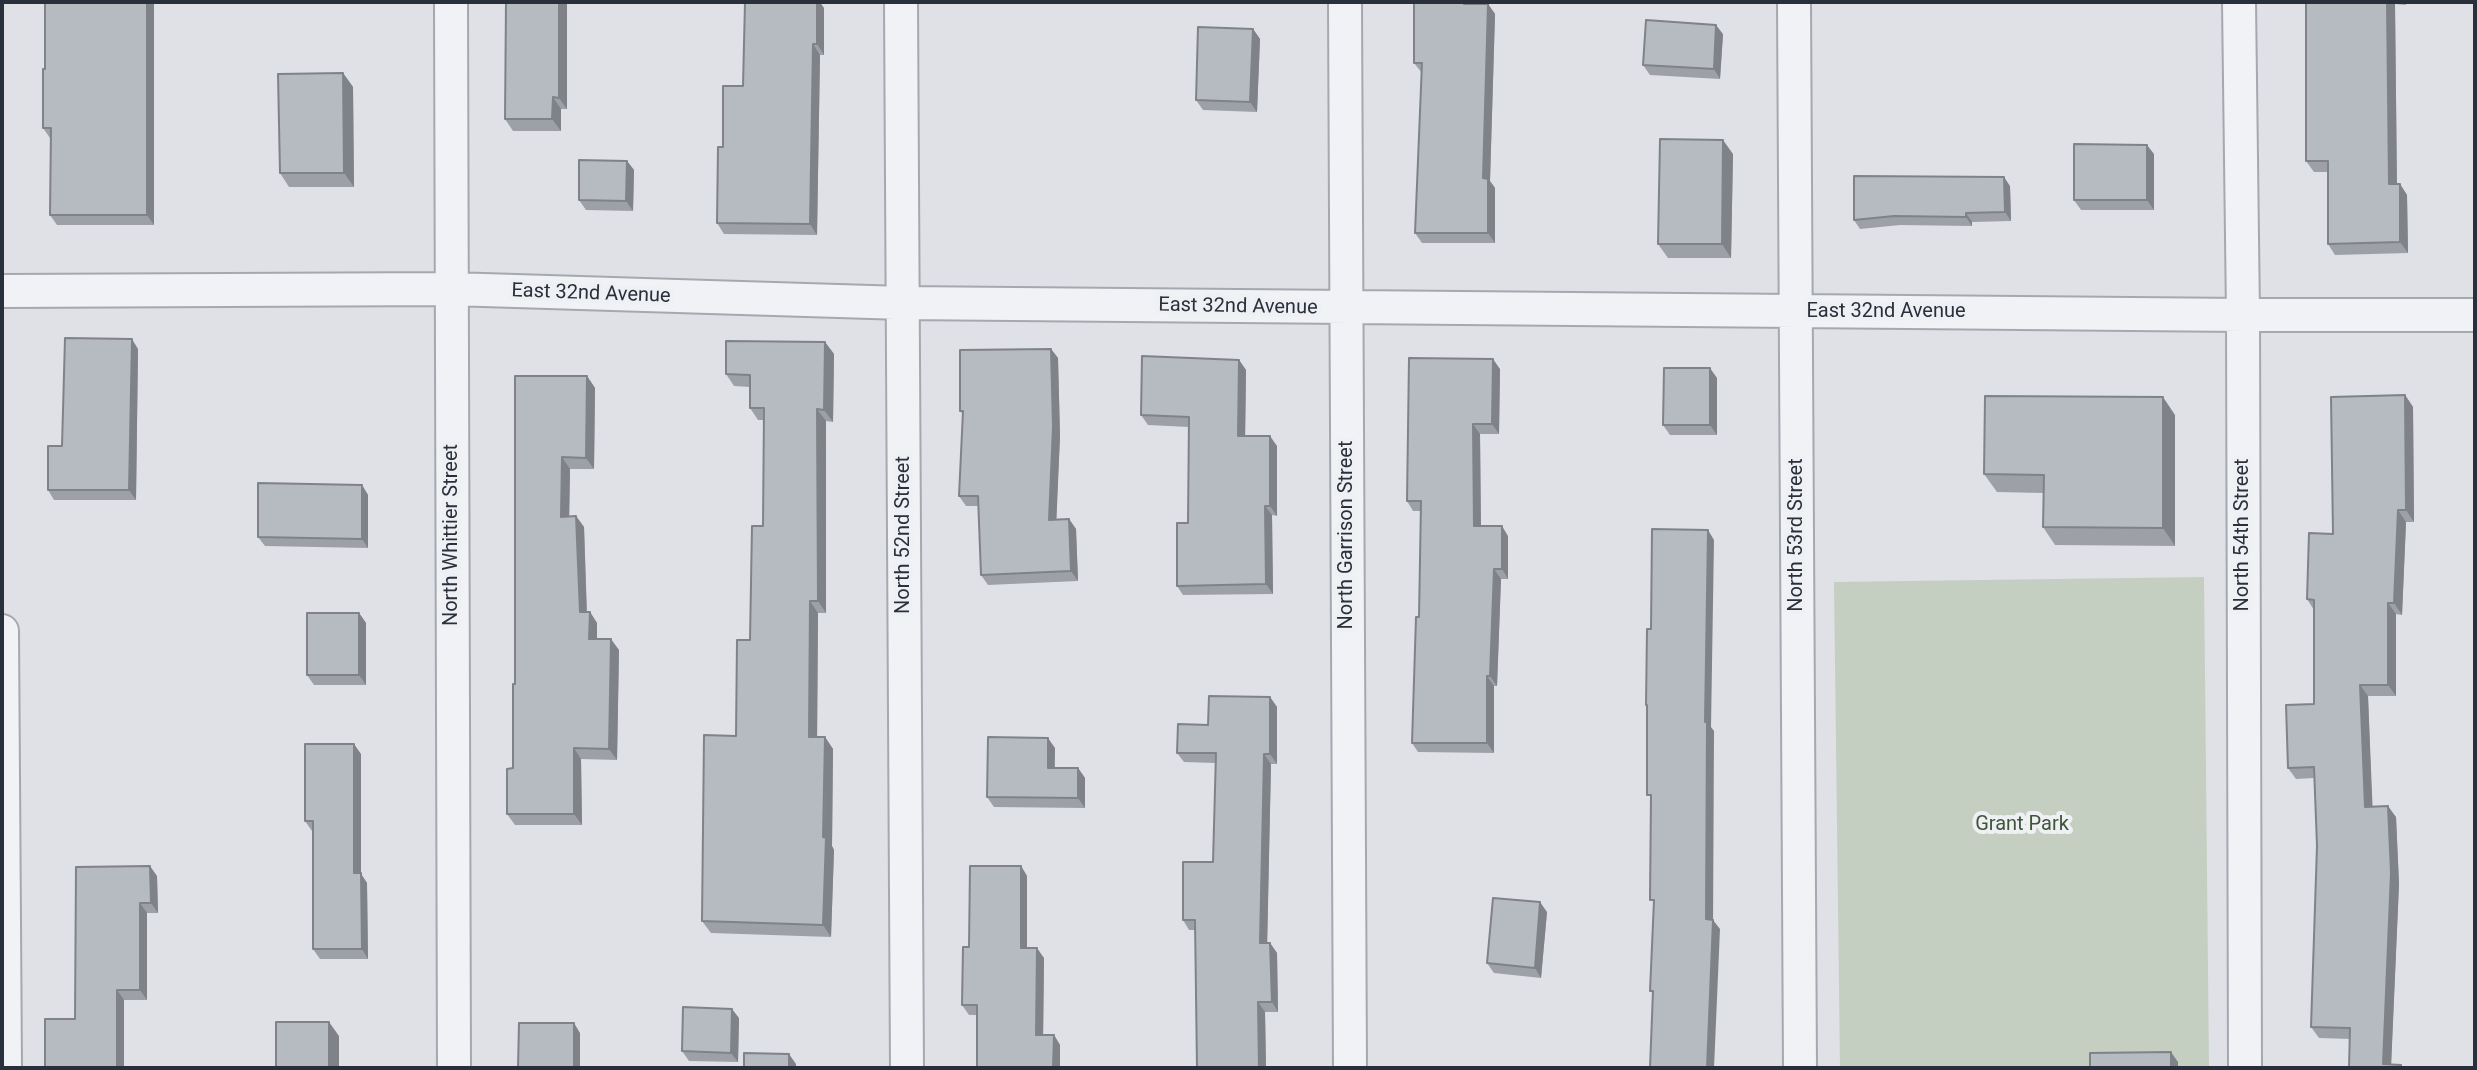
<!DOCTYPE html>
<html>
<head>
<meta charset="utf-8">
<style>
  body { margin:0 }
  #map { position:relative; width:2477px; height:1070px; overflow:hidden; background:#dfe1e6; font-family:Roboto,sans-serif }
  canvas { display:block }
  .frame { position:absolute; inset:0; border:4px solid #2a303b; pointer-events:none }
</style>
</head>
<body>
<div id="map">
<canvas width="2477" height="1070"></canvas>
<div class="frame"></div>
</div>
<script>
const g = document.querySelector('canvas').getContext('2d');
g.lineJoin = 'round';
function paint(path, color) { g.fillStyle = color; g.fill(path, 'evenodd'); }
function trace(path, color, width, dash) { g.strokeStyle = color; g.lineWidth = width; g.lineCap = dash ? 'butt' : 'round'; g.setLineDash(dash || []); g.stroke(path); }
function label(font, color, halo, rows, align = 'center') {
  g.font = font + ' Roboto,sans-serif'; g.lineWidth = 8; g.setLineDash([]); g.textBaseline = 'middle'; g.strokeStyle = halo; g.fillStyle = color; for (const [text, x, y, turn = 0] of rows) {
    g.save(); g.translate(x, y); g.rotate((+turn || 0) * Math.PI / 180); g.textAlign = isNaN(turn) ? turn : align; if (halo) g.strokeText(text, 0, 0); g.fillText(text, 0, 0); g.restore();
  }
}
const green = new Path2D(`
  M2204,577L2209,1068H1840L1834,582Z`);
const street = new Path2D(`
  M451,2L454,1068
  M901,2L907,1068
  M1345,2L1350,1068
  M1794,2L1800,1068
  M2239,2L2243,315L2245,1068
  M2,291L451,289L903,303L2243,315H2475
  M2,631L5,1068`);
const wall = new Path2D(`
  M45,2H154V225H57L50,215V138L43,128L45,69Z
  M567,2V109H561V131H513L505,119L506,37Z
  M1471,2V4H1488L1495,14L1490,181L1495,188V243H1422L1415,233L1422,73L1414,63Z
  M1941,2H2006L2007,4H1942Z
  M2306,2H2406V5L2395,4L2397,184H2400L2407,195L2408,253L2335,255L2328,244V172H2314L2306,161Z
  M824,8V55H820L817,235L724,234L717,223L723,147Z
  M1253,29L1260,39L1257,112L1203,110L1196,100Z
  M1723,34L1720,79L1650,75L1643,65Z
  M343,73L353,87L354,187H289L280,173Z
  M1733,154L1731,258H1668L1658,244Z
  M2154,154V210H2081L2074,200Z
  M627,161L634,170L633,211L586,210L579,200Z
  M2010,186L2011,221L1972,222V226L1900,225L1860,229L1854,220Z
  M825,342L834,354L833,422L826,421V613H818L817,737H825L833,749L832,846L834,850L831,937L711,933L702,921L736,736L750,640L763,526L764,420H758L750,408V387L734,386L726,374Z
  M138,349L136,500H54L48,490L62,446Z
  M1051,349L1058,358L1060,436L1056,520L1069,519L1076,529L1078,581L988,585L981,575L978,506H966L959,496L963,414L960,411Z
  M1239,360L1246,370L1245,436L1277,446V516L1272,515L1273,594L1183,595L1177,586L1188,523L1189,427L1148,425L1141,415Z
  M1500,369L1499,434H1480L1481,526L1508,536V579H1501L1497,686H1494V753L1418,752L1412,743L1419,617L1421,511H1413L1407,501Z
  M515,376H587L595,388L594,469H570L569,516H576L584,527L587,612H590L597,623V639L619,650L617,760L581,759L582,825H515L507,814L513,768L515,684Z
  M1717,378V435H1670L1663,425Z
  M2405,395L2413,407L2414,522H2406L2402,615L2396,614V696H2368L2372,807L2396,817L2399,884L2391,1064L2349,1068L2350,1039L2319,1038L2311,1027L2317,846L2314,778L2296,779L2288,768L2314,704V610L2307,599L2333,534Z
  M2175,415V546L2055,545L2043,527V493L1997,492L1984,474Z
  M362,485L368,495V548L265,546L258,537Z
  M359,613L366,623V685H314L307,675Z
  M1270,697L1277,707V764H1271L1267,943H1270L1277,953L1278,1012H1265L1266,1068H1197L1195,930H1189L1183,920L1213,862L1216,763L1184,762L1177,753L1208,725Z
  M1055,748V768H1078L1085,778V808L994,807L987,797Z
  M361,754V874L367,883L368,959H320L313,949V831H312L305,821Z
  M1021,866L1027,876V948L1044,958L1043,1035H1054L1060,1045V1068H977V1015H969L962,1005L969,947Z
  M76,867L157,876L158,913H147V1000H124V1068L75,1019Z
  M1547,912L1541,978L1494,973L1487,963Z
  M739,1018L738,1062L689,1061L682,1051Z`);
const shadedWall = new Path2D(`
  M147,2H154V225L147,215Z
  M559,2H567V109L559,98Z
  M816,2H820L824,8V55L817,44Z
  M2387,2H2393L2395,4L2397,195L2389,184Z
  M1488,4L1495,14L1490,181L1495,188V243L1488,233L1483,178Z
  M1716,25L1723,34L1720,79L1714,69Z
  M1253,29L1260,39L1257,112L1250,102Z
  M813,44L820,55L817,235L810,224Z
  M343,73L353,87L354,187L344,173Z
  M553,97L561,109V131L552,119Z
  M1723,140L1733,154L1731,258L1722,244Z
  M2147,145L2154,154V210L2147,200Z
  M627,161L634,170L633,211L626,201Z
  M2004,177L2010,186L2011,221L2005,212Z
  M2400,184L2407,195L2408,253L2400,242Z
  M1966,213L1972,222V226L1966,217Z
  M132,339L138,349L136,500L129,490Z
  M825,342L834,354L833,422L824,410Z
  M1051,349L1058,358L1060,436L1056,530L1049,520Z
  M1493,359L1500,369L1499,434L1492,424Z
  M1239,360L1246,370L1245,446L1238,436Z
  M1710,368L1717,378V435L1710,425Z
  M587,376L595,388L594,469L586,458Z
  M2405,395L2413,407L2414,522L2406,510Z
  M2163,397L2175,415V546L2163,528Z
  M817,409L826,421V613L818,601Z
  M1473,424L1480,434L1481,536L1474,526Z
  M1270,436L1277,446V516L1270,506Z
  M562,457L570,469L569,528L561,517Z
  M362,485L368,495V548L362,539Z
  M1265,506L1272,515L1273,594L1266,584Z
  M2398,510L2406,522L2402,615L2394,603Z
  M576,516L584,527L587,623L580,612Z
  M1069,519L1076,529L1078,581L1071,571Z
  M1502,526L1508,536V579L1502,569Z
  M1708,530L1714,540L1711,727L1714,731L1713,929L1706,919L1705,722Z
  M1494,569L1501,579L1497,686L1490,676Z
  M810,601L818,613L817,749L809,737Z
  M2388,603L2396,614V696L2388,685Z
  M590,612L597,623V650L589,639Z
  M359,613L366,623V685L359,675Z
  M611,639L619,650L617,760L609,749Z
  M1487,676L1494,686V753L1487,743Z
  M2360,685L2368,696L2373,818L2365,807Z
  M1270,697L1277,707V764L1270,754Z
  M825,737L833,749L832,846L834,850L831,937L823,925Z
  M1048,738L1055,748L1054,778L1048,768Z
  M354,744L361,754V874L367,883L368,959L362,949L354,873Z
  M574,748L581,759L582,825L574,814Z
  M1264,754L1271,764L1267,953L1260,943Z
  M1078,768L1085,778V808L1078,798Z
  M2388,806L2396,817L2399,884L2391,1068L2383,1064Z
  M150,866L157,876L158,913L151,903Z
  M1021,866L1027,876V958L1021,948Z
  M1540,902L1547,912L1541,978L1535,968Z
  M140,903L147,913V1000L140,990Z
  M1713,920L1720,929L1714,1068H1707Z
  M1270,943L1277,953L1278,1012L1272,1002Z
  M1037,948L1044,958L1043,1045L1036,1035Z
  M117,990L124,1000V1068H117Z
  M1258,1002L1265,1012L1266,1068H1259Z
  M732,1009L739,1018L738,1062L731,1053Z
  M329,1022L339,1036V1068H329Z
  M574,1023L580,1033V1068H574Z
  M1054,1035L1060,1045V1068H1053Z
  M2171,1052L2178,1062V1068H2171Z
  M789,1054L796,1064V1068H789Z`);
const building = new Path2D(`
  M45,2H147V215H50L51,128H43V69H45Z
  M506,2H559V98L553,97L552,119H505Z
  M745,2H817V44H813L810,224L717,223L718,147H723V86H743Z
  M1414,2H1464V4H1488L1483,178L1488,179V233H1415L1422,63H1414Z
  M2306,2H2387L2389,184H2400V242L2328,244V161H2306Z
  M1646,20L1716,25L1714,69L1643,65Z
  M1198,27L1253,29L1250,102L1196,100Z
  M343,73L344,173H280L278,74Z
  M1660,139L1723,140L1722,244H1658Z
  M2074,144L2147,145V200H2074Z
  M579,160L627,161L626,201L579,200Z
  M1854,176L2004,177L2005,212L1966,213V217L1894,216L1854,220Z
  M65,338L132,339L129,490H48V446H62Z
  M726,341L825,342L824,410L817,409L818,601H810L809,737H825L823,837L826,838L823,925L702,921L704,735L736,736L737,640H750L752,526H763L764,408H750V375L726,374Z
  M1051,349L1053,427L1049,520L1069,519L1071,571L981,575L978,496H959L963,411H960V350Z
  M1142,356L1239,360L1238,436H1270V506H1265L1266,584L1177,586V523H1188L1189,417L1141,415Z
  M1409,358L1493,359L1492,424H1473L1474,526H1502V569H1494L1490,676H1487V743H1412L1416,617H1419L1421,501H1407Z
  M1664,368H1710V425H1663Z
  M515,376H587L586,458L562,457L561,517L576,516L580,612H590L589,639H611L609,749L574,748V814H507V769L513,768V684H515Z
  M2405,395L2406,510H2398L2394,603H2388V685H2360L2365,807L2388,806L2391,873L2383,1064L2401,1065V1068H2349L2350,1028L2311,1027L2317,846L2314,767L2288,768L2286,705L2314,704V600L2307,599L2309,533L2333,534L2331,397Z
  M1985,396L2163,397V528L2043,527L2044,475L1984,474Z
  M258,483L362,485V539L258,537Z
  M1652,529L1708,530L1705,722H1707L1706,919L1713,920L1707,1068H1650L1653,991H1650L1654,900H1650L1651,795H1647V705H1646L1647,629H1651Z
  M307,613H359V675H307Z
  M1209,696L1270,697V754H1264L1260,943H1270L1272,1002H1258L1259,1068H1197L1195,920H1183V862H1213L1216,753H1177L1178,724L1208,725Z
  M988,737L1048,738V768H1078V798L987,797Z
  M305,744H354V873H361L362,949H313V821H305Z
  M150,866L151,903H140V990H117V1068H45V1019H75L76,867Z
  M970,866H1021V948H1037L1036,1035H1054L1053,1068H977V1005H962L963,947H969Z
  M1493,898L1540,902L1535,968L1487,963Z
  M683,1007L732,1009L731,1053L682,1051Z
  M276,1022H329V1068H276Z
  M519,1023H574V1068H518Z
  M2171,1052V1068H2090V1053Z
  M744,1053L789,1054V1068H744Z`);
const streetNames = [
  ["East 32nd Avenue",591,294,2],
  ["East 32nd Avenue",1238,307,1],
  ["East 32nd Avenue",1886,312],
  ["North Whittier Street",452,535,-90],
  ["North 52nd Street",904,535,-90],
  ["North Garrison Street",1347,535,-90],
  ["North 53rd Street",1797,535,-90],
  ["North 54th Street",2243,535,-90]
];
const parkNames = [
  ["Grant Park",2022,825]
];
paint(green, '#c4cfc1');
trace(street, '#a5a8af', 36);
trace(street, '#f1f2f5', 32);
paint(wall, '#9da1a7');
paint(shadedWall, '#7f8388');
paint(building, '#b6bbc2');
trace(building, '#7f8388', 2);
label('20px', '#2a303b', '#eef0f4', streetNames);
label('20px', '#3e5538', '#eef0f4', parkNames);
</script>
</body>
</html>
